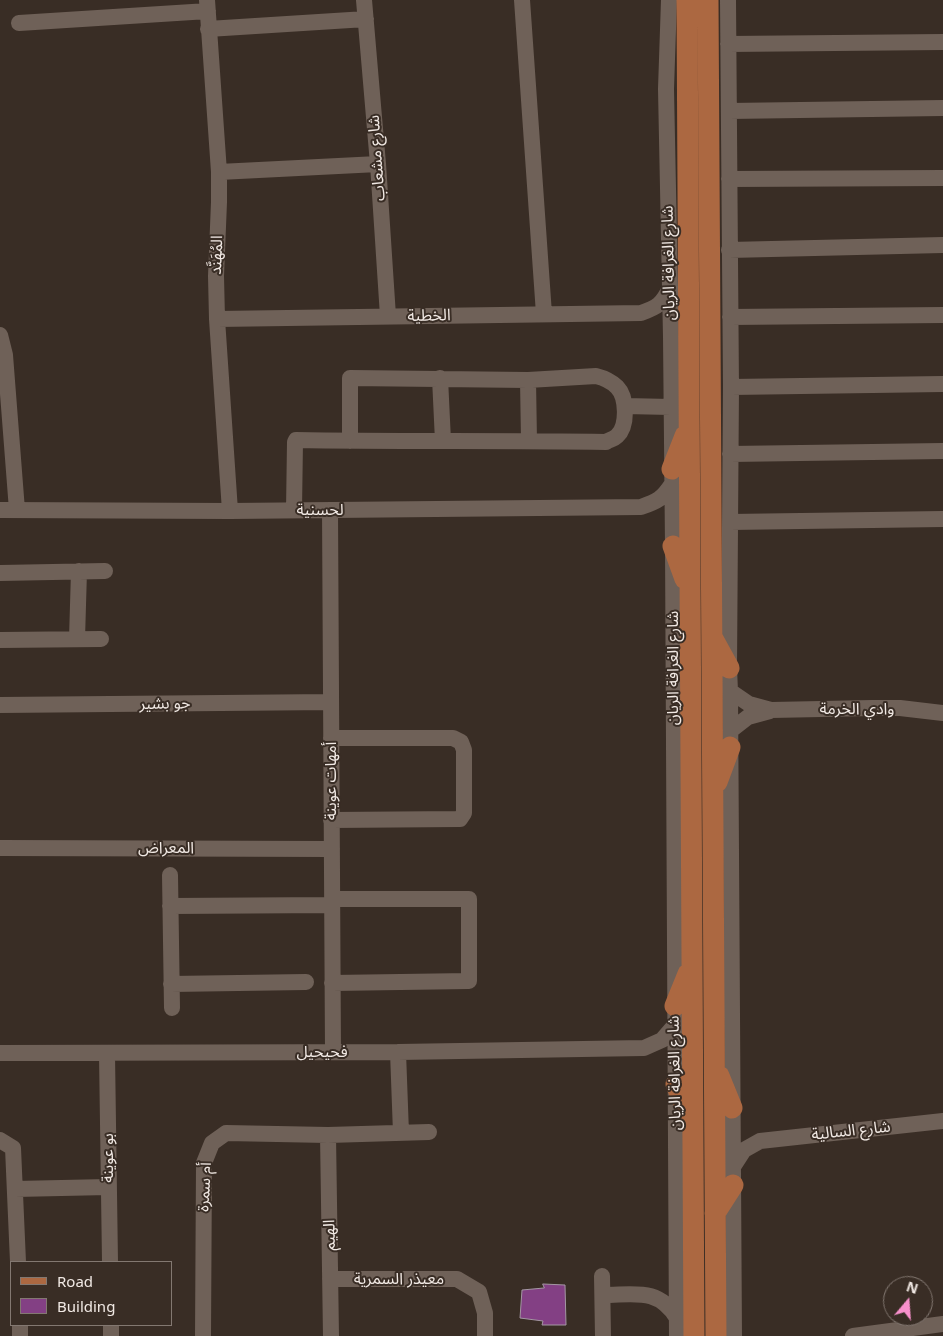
<!DOCTYPE html>
<html>
<head>
<meta charset="utf-8">
<style>
  body { margin:0 }
  #map { position:relative; width:943px; height:1336px; overflow:hidden; background:#392d25; font-family:"Noto Sans",sans-serif }
  canvas { display:block }
  .legend { position:absolute; left:10px; top:1261px; width:162px; height:65px; box-sizing:border-box; background:#392d25; border:1px solid #837871; margin:0; padding:6px 9px; list-style:none; font-size:15px; color:#f1e9e4 }
  .legend li { display:flex; align-items:center; gap:10px; height:25px }
  .legend b { width:25px; border:1px solid #837871 }
  .north { position:absolute; left:883px; top:1276px; width:50px; height:50px; box-sizing:border-box; background:#392d25; border:1px solid #837871; border-radius:50%; rotate:18deg; font-size:14px; font-weight:700; line-height:20px; text-align:center; color:#f1e9e4 }
  .north::after { content:''; display:block; margin:auto; width:18px; height:22px; background:#f890cc; clip-path:polygon(50% 0,100% 100%,50% 72%,0 100%) }
</style>
</head>
<body>
<div id="map">
<canvas width="943" height="1336"></canvas>
<ul class="legend">
<li><b style="height:6px;background:#ac6841"></b>Road</li>
<li><b style="height:14px;background:#834084"></b>Building</li>
</ul>
<div class="north">N</div>
</div>
<script>
const g = document.querySelector('canvas').getContext('2d');
g.lineJoin = 'round';
function paint(path, color) { g.fillStyle = color; g.fill(path, 'evenodd'); }
function trace(path, color, width, dash) { g.strokeStyle = color; g.lineWidth = width; g.lineCap = dash ? 'butt' : 'round'; g.setLineDash(dash || []); g.stroke(path); }
function label(font, color, halo, rows, align = 'center') {
  g.font = font + ' "Noto Sans","Noto Sans Arabic",sans-serif'; g.lineWidth = 4; g.setLineDash([]); g.textBaseline = 'middle'; g.strokeStyle = halo; g.fillStyle = color; for (const [text, x, y, turn = 0] of rows) {
    g.save(); g.translate(x, y); g.rotate((+turn || 0) * Math.PI / 180); g.textAlign = isNaN(turn) ? turn : align; if (halo) g.strokeText(text, 0, 0); g.fillText(text, 0, 0); g.restore();
  }
}
const building = new Path2D(`
  M543,1284L565,1285L566,1325H542L543,1321L520,1318L522,1290L544,1288Z`);
const minor = new Path2D(`
  M207,0L219,172V202L216,276L217,319L230,511
  M364,0L378,164L388,316
  M522,0L544,314
  M669,0L666,89L671,337L673,546L677,1336
  M728,0L731,387L729,668L730,691L734,1336
  M19,23L208,11
  M208,29L366,19
  M728,44L943,42
  M729,111L943,108
  M219,172L378,164
  M729,179L943,178
  M729,250L943,245
  M730,317L943,315
  M217,319L641,313C658,307 662,304 670,288
  M0,335L5,355L17,510
  M440,378L443,441
  M528,380L529,441
  M731,387L943,384
  M625,406L671,407
  M730,454L943,451
  M0,510L230,511L641,507C658,501 662,499 672,484
  M294,510L295,442L296,440C399,442 503,440 606,442C609,440 614,439 617,436C628,426 627,397 617,387C611,381 604,378 596,376L528,380L350,378V441
  M330,510L333,1052
  M730,522L943,519
  M0,573L105,571
  M77,639L79,571
  M0,640L101,639
  M730,691L749,704L771,710L872,708H900L943,713
  M0,705L331,702
  M730,731L748,717L770,711
  M331,738H453L461,742L464,750V813L460,819L331,820
  M0,848L332,849
  M170,875L172,1008
  M332,899H469V981L332,983
  M170,906L332,905
  M171,984L306,982
  M398,1052L401,1133
  M0,1053L398,1052L644,1048L662,1040L675,1025
  M107,1054L110,1262
  M328,1135L331,1336
  M0,1140L13,1148L18,1262
  M733,1167L744,1150L760,1141L943,1121
  M15,1189L108,1187
  M602,1276L603,1336
  M330,1279H457L479,1292L485,1313V1336
  M603,1295C634,1295 658,1287 677,1318
  M20,1325V1336
  M111,1325V1336
  M203,1336L204,1163L212,1143L226,1133L328,1135L429,1132
  M853,1336L943,1324`);
const major = new Path2D(`
  M687,0L694,1336
  M708,0L716,1336
  M672,469L685,436
  M673,546L685,579
  M712,637L729,668
  M717,782L730,747
  M675,1006L688,974
  M719,1076L732,1108
  M676,1084L689,1116
  M715,1213L733,1185`);
const streetNames = [
  ["شارع مشعاب",377,158,-94],
  ["المُهَنَّد",217,255,-88],
  ["شارع الغرافة الريان",669,263,-91],
  ["الخطية",429,316,-1],
  ["لحسنية",320,510],
  ["شارع الغرافة الريان",673,668,-90],
  ["جو بشير",165,704,-1],
  ["وادي الخرمة",857,709],
  ["أمهات عوينة",331,781,-90],
  ["المعراض",166,848],
  ["فحيحيل",322,1052],
  ["شارع الغرافة الريان",675,1073,-91],
  ["شارع السالية",851,1131,-6],
  ["بو عوينة",108,1158,-90],
  ["أم سمرة",205,1187,-87],
  ["الهيم",330,1235,-91],
  ["معيذر السمرية",399,1279]
];
paint(building, '#834084');
trace(building, '#a497a3', 1);
trace(minor, '#6f6158', 16);
trace(major, '#ac6841', 21);
label('16px', '#f1e9e4', '#392d25', streetNames);
</script>
</body>
</html>
